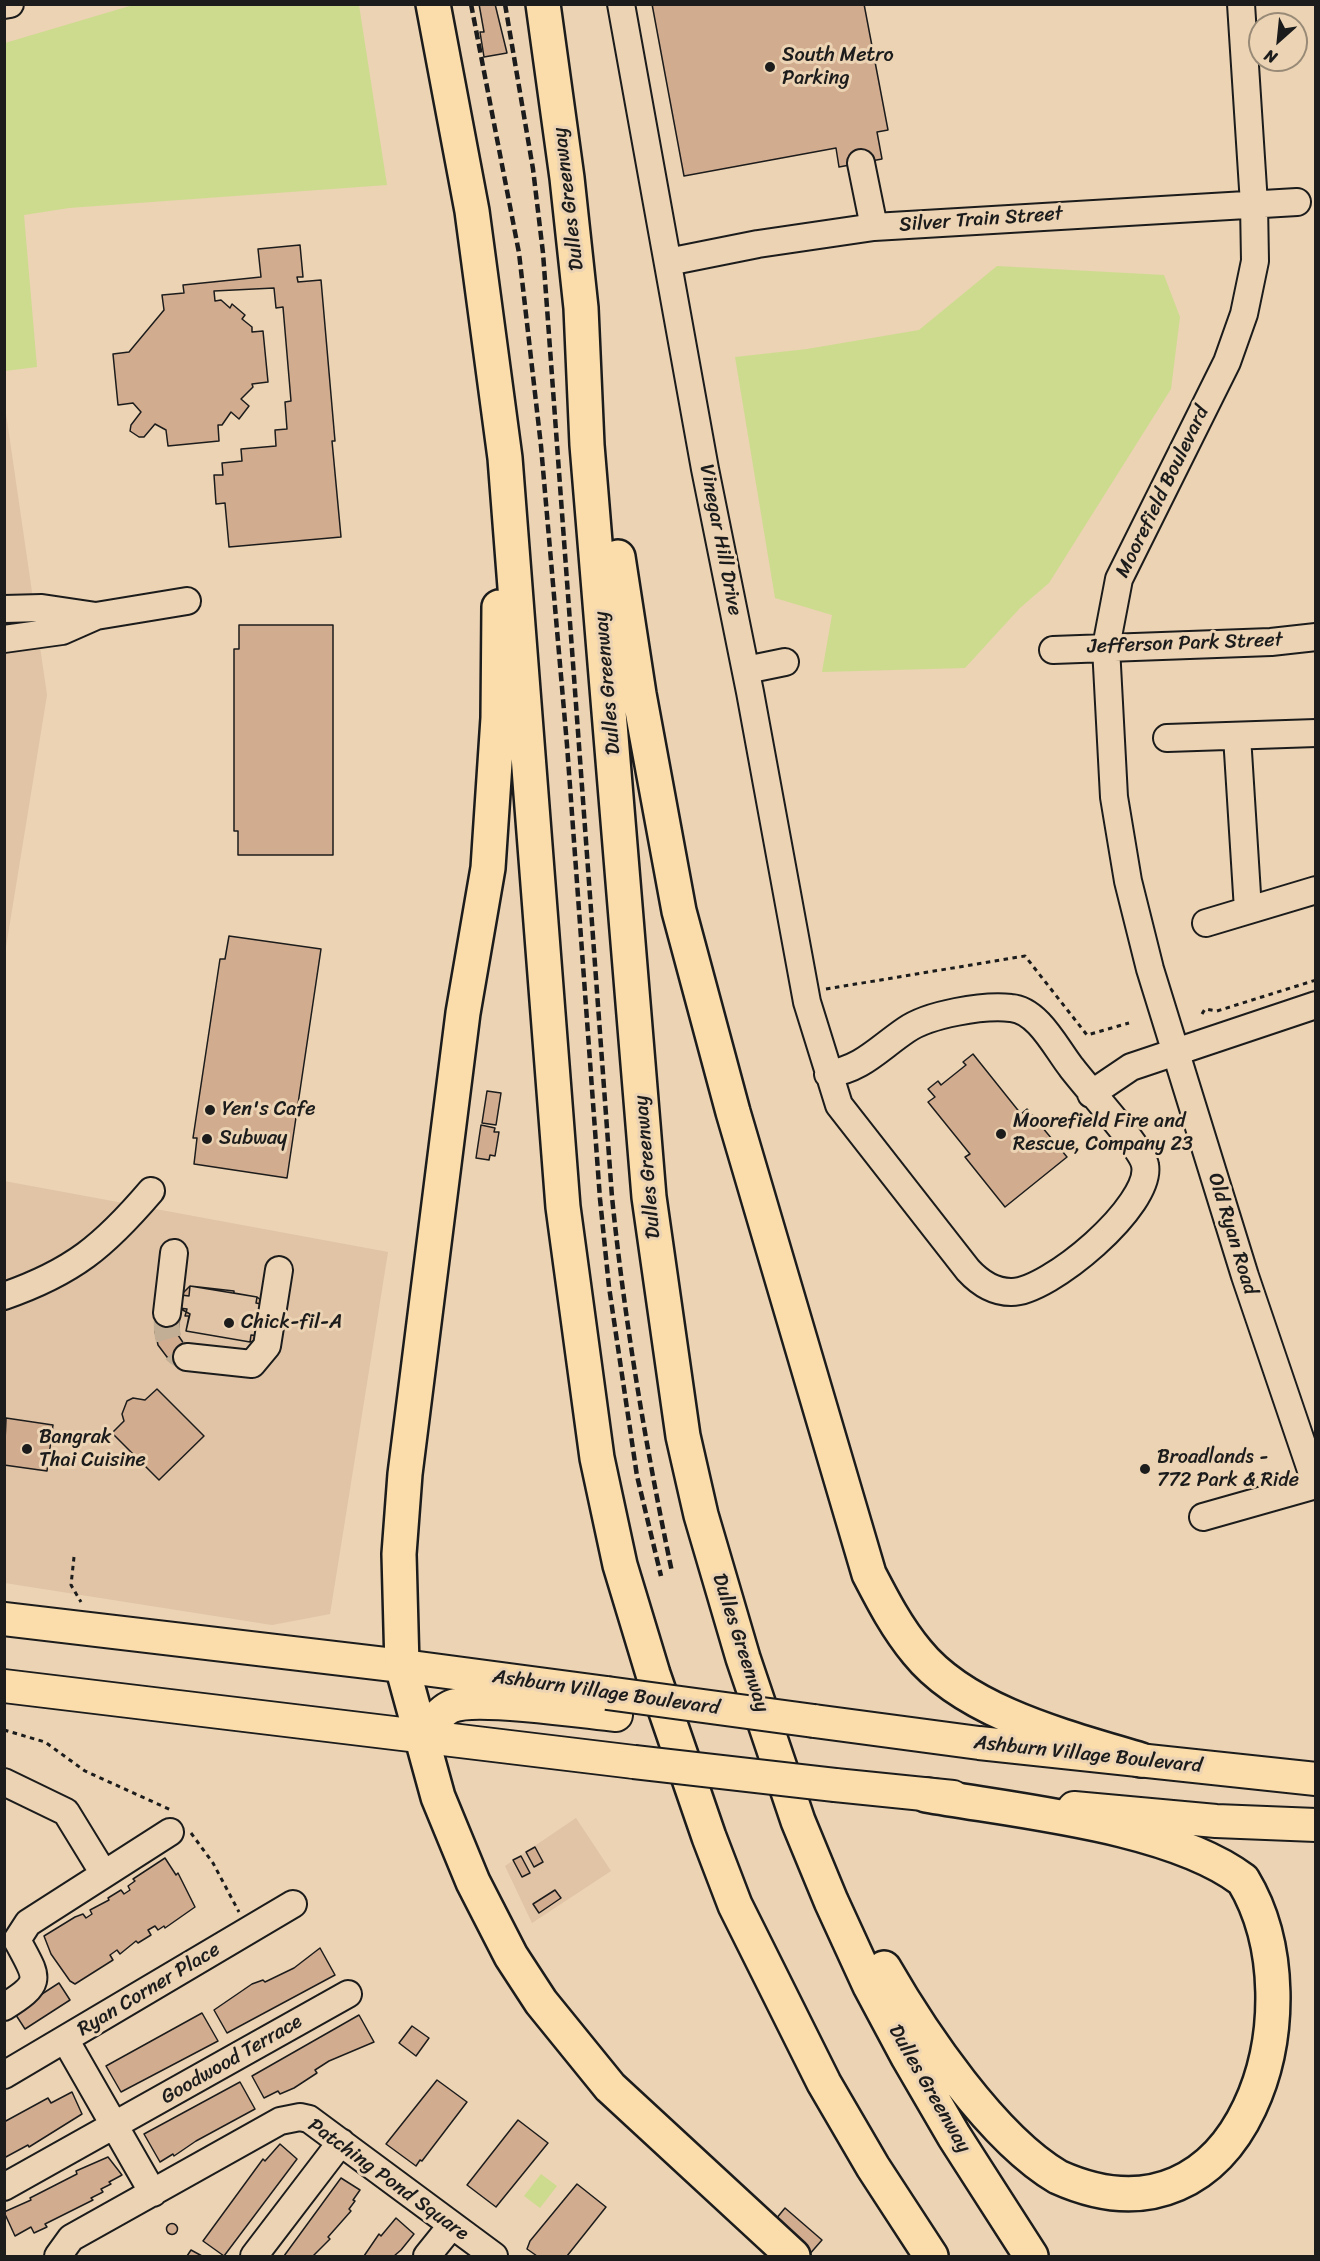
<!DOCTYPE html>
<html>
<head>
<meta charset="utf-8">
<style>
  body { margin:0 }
  #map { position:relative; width:1320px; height:2261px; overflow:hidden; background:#ebd3b3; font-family:Sriracha,sans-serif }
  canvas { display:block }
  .frame { position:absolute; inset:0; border:6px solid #1c1c1c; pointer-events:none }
  .north { position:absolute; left:1248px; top:12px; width:60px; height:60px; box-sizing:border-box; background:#ebd3b3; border:2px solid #988a77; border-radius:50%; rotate:207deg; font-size:16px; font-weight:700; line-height:24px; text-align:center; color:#1c1c1c }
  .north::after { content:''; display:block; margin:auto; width:21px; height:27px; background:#1c1c1c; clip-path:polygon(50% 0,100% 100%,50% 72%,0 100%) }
</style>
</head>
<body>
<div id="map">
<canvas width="1320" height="2261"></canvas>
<div class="frame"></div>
<div class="north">N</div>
</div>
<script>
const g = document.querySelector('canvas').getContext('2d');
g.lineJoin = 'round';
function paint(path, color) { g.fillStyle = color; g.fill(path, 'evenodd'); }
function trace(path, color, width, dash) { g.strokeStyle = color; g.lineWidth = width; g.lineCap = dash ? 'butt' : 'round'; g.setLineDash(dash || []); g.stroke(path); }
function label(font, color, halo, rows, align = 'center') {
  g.font = font + ' Sriracha,sans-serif'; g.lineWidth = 6; g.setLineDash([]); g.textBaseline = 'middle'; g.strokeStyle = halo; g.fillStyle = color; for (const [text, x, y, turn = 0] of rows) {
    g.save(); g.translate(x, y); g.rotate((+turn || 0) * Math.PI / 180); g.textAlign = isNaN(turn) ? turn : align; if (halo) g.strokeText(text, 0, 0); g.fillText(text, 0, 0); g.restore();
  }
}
const built = new Path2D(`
  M4,400L47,695L5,953L4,952Z
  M4,1181L388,1252L330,1614L272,1625L5,1583Z
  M576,1818L611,1871L532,1923L505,1866Z`);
const green = new Path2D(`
  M133,5H359L387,185L69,208L24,215L37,367L5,371V43Z
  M997,266L1164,275L1180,317L1171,389L1049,583L1020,608L965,668L822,672L832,615L775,598L735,357L807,349L919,330Z
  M541,2174L557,2186L540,2208L524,2196Z`);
const building = new Path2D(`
  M479,4H495L507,53L484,57L480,32H484Z
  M652,4H864L888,130L877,132L882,159L839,167L836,148L684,176Z
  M300,245L303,277H297L298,282L321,280L335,441H332L341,537L229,547L225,503L216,504L214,475H223L222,463L242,461L241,449L276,446L275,430L287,429L285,402L291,401L283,307L276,308L274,288L214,291L215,301L221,300L230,308L232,304L245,315L242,319L252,327V332L263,331L268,382L252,384L253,387L241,399L249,406L239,419L231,412L222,425H218L219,441L168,446L166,430L155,424L144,437H139L130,431L131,425L141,412L133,403L118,405L113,354L129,352L164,310L162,295L184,293L183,285L261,277L258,249Z
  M239,625H333V855H238V831H234V649H239Z
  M229,936L321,949L287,1178L194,1164L197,1138H193L220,959H225Z
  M973,1054L1021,1114L1027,1109L1067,1157L1005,1207L965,1157L970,1154L928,1102L935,1097L928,1089L938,1081L941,1085L966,1065L963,1062Z
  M487,1091L501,1093L496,1125L482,1123Z
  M481,1125L495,1128L494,1132H499L495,1156L490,1155L489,1160L476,1158Z
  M190,1286L234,1291V1293L257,1297L256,1303L266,1305L268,1337L251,1335L250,1342L186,1331L189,1316H185L187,1309L179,1308L181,1295L189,1296Z
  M190,1286L257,1297L266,1304L268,1337L250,1342L186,1331L190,1314L179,1308L181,1295Z
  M157,1311L180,1315L178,1335L184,1344L190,1348L183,1367L167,1357L158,1345L155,1331Z
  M157,1389L204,1436L159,1480L112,1433L124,1421L122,1414L127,1401L133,1398L145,1400Z
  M6,1418L53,1425L47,1471L4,1465Z
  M535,1847L543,1862L534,1867L526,1852Z
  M521,1856L530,1873L522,1877L513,1860Z
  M165,1858L176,1875L178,1873L195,1907L165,1928L164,1926L158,1930L155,1926L148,1930L151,1935L138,1943L136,1941L120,1954L117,1950L110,1955L113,1960L75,1984L70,1981L51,1954L44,1936L75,1917L83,1914L86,1918L92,1914L90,1910L109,1900L108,1898L121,1890L124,1894L130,1890L128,1886L135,1881L133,1879Z
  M555,1890L561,1898L539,1913L533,1904Z
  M320,1948L335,1975L227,2033L214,2010L252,1984L263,1980L265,1982L294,1968Z
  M59,1983L70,2000L25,2029L14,2012Z
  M202,2013L218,2041L121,2092L106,2066Z
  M359,2015L374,2042L329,2061L315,2070L317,2073L294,2088L280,2094L278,2091L264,2098L252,2076Z
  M412,2026L429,2038L416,2056L399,2043Z
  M437,2080L467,2102L422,2161L420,2160L416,2166L386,2144Z
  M240,2082L255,2109L196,2141L174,2156L173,2154L160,2162L144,2134Z
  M72,2092L82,2114L29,2147L28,2145L4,2158V2122L48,2098L51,2103Z
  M518,2120L548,2143L496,2207L467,2185Z
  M280,2144L297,2159L224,2256L203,2241L263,2159L265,2161Z
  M108,2157L122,2175L109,2182L111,2184L101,2189L103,2192L91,2198L93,2200L45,2224L47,2227L34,2233L31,2227L15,2236L4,2212L31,2200L30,2198L77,2174L76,2171Z
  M341,2178L360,2190L353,2200L355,2201L349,2209L351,2211L328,2237L330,2239L313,2256H284Z
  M577,2184L606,2207L567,2256H537L527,2249L530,2241Z
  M785,2208L822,2240L808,2256L761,2237Z
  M396,2218L414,2234L401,2250L394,2256H364L379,2234L381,2236Z
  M166.5 2229a5.5 5.5 0 1 1 11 0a5.5 5.5 0 1 1-11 0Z
  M191,2250L202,2256H187Z`);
const minorTunnel = new Path2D(`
  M167,1313C166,1331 166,1351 187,1357`);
const path = new Path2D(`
  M826,989L1025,956L1087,1035L1129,1023
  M1202,1014L1205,1009L1217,1011L1316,980
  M74,1557L71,1585L81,1602
  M4,1730L45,1742L85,1771L171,1810
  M191,1833L213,1863L239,1912`);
const minor = new Path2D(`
  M621,4L705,469L750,692L807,1002L839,1105L968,1270C979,1282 993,1292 1011,1292C1048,1293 1153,1205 1145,1165C1142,1148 1085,1086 1071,1067C1056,1048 1038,1010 1011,1008C983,1005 929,1014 906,1030C878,1049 862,1069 828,1074
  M1241,4L1254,204L1255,261L1244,314L1227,362L1119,579L1106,647L1114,797L1128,881L1150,969L1245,1276L1316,1485
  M4,5L10,4
  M861,163L874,227
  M668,262L758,244L874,227L1297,202
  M4,609L42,608L96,616
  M4,639L62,631L96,616L187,601
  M1053,650L1271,642L1316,637
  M746,670L785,662
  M1237,736L1248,910
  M1167,738L1316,733
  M1206,923L1316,890
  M1091,1094L1131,1067L1316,1005
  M4,1296C73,1272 104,1246 151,1191
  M167,1313L174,1253
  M187,1357L252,1364L267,1346L279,1270
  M1203,1517L1316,1485
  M4,1782L66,1812L104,1874
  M4,2007C44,1982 38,1979 17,1940L28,1923L170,1832
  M66,2041L153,2193
  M4,2075L293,1904
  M4,2187L348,1994
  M58,2256L71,2238L280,2121L300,2117L309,2119L494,2256
  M254,2256L341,2142
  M427,2256L452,2225`);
const major = new Path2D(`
  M4,1619L402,1666L607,1693
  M4,1686L634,1762
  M814,1721L979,1743L1316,1779
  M422,1737C430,1727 438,1713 450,1707C474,1695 584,1712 616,1715
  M835,1785L953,1797
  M1074,1808L1216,1821L1316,1825`);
const highway = new Path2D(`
  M433,4L472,211L505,458L563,1207L597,1458L620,1565L653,1674L709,1837L735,1905L824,2083L873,2167L931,2256
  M543,4L567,178L581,308L587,445L649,1197L683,1436L701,1515L743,1658L798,1821L831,1901L870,1986L908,2057L954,2136L1031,2256
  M618,557L639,694L679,911L733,1112L869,1574C883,1601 897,1628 917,1652C966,1713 1069,1738 1141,1760
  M499,607L498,718L488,868L463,1013L405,1474L399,1554L402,1666L438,1797L473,1882L511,1956L541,2002L610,2087L793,2256
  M884,1968C922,2034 992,2138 1058,2177C1245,2261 1320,2007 1243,1880C1170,1825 1016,1811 926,1795`);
const rail = new Path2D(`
  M471,4L519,253L541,446L567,745L600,1199L609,1287L637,1476L661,1576
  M505,4L533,169L543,253L612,1197C625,1324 646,1448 672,1572`);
const majorBridge = new Path2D(`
  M607,1693L814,1721
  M634,1762L835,1785`);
const markers = [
  [770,67,6,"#1c1c1c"],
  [210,1110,6,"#1c1c1c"],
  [1001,1134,6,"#1c1c1c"],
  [207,1139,6,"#1c1c1c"],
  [229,1323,6,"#1c1c1c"],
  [27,1449,6,"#1c1c1c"],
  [1145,1469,6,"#1c1c1c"]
];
const poiNames = [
  ["South Metro",782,56],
  ["Parking",782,79],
  ["Yen's Cafe",222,1110],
  ["Moorefield Fire and",1013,1122],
  ["Rescue, Company 23",1013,1145],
  ["Subway",219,1139],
  ["Chick-fil-A",241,1323],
  ["Bangrak",39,1438],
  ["Thai Cuisine",39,1461],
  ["Broadlands -",1157,1458],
  ["772 Park & Ride",1157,1481]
];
const streetNames = [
  ["Dulles Greenway",569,199,-97],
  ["Silver Train Street",981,220,-4],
  ["Moorefield Boulevard",1163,492,-64],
  ["Vinegar Hill Drive",720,540,79],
  ["Jefferson Park Street",1185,644,-2],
  ["Dulles Greenway",608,683,-95],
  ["Dulles Greenway",648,1167,-95],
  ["Old Ryan Road",1232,1234,73],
  ["Dulles Greenway",740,1643,72],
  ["Ashburn Village Boulevard",606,1693,8],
  ["Ashburn Village Boulevard",1088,1755,6],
  ["Ryan Corner Place",149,1990,-31],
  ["Goodwood Terrace",232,2060,-30],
  ["Dulles Greenway",929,2089,60],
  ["Patching Pond Square",388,2180,36]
];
paint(built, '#e0c4a5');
paint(green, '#cddb8e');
paint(building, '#d2ac8f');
trace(building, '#1c1c1c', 1.5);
trace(minorTunnel, '#c2ae95', 26, [26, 13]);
trace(minor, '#1c1c1c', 30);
trace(major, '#1c1c1c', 36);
trace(highway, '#1c1c1c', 38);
trace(path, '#1c1c1c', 3, [4.5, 4.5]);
trace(minor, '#ebd3b3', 26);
trace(major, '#faddab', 32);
trace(highway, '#faddab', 33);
trace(rail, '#1c1c1c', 4.5, [9, 4.5]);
trace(majorBridge, '#1c1c1c', 36, []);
trace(majorBridge, '#faddab', 32);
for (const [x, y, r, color] of markers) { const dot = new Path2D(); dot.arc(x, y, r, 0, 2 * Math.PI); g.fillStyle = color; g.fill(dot); trace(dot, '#ebd3b3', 2); }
label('20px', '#1c1c1c', '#ebd3b3', poiNames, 'left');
label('20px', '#1c1c1c', '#ebd3b3', streetNames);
</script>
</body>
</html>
